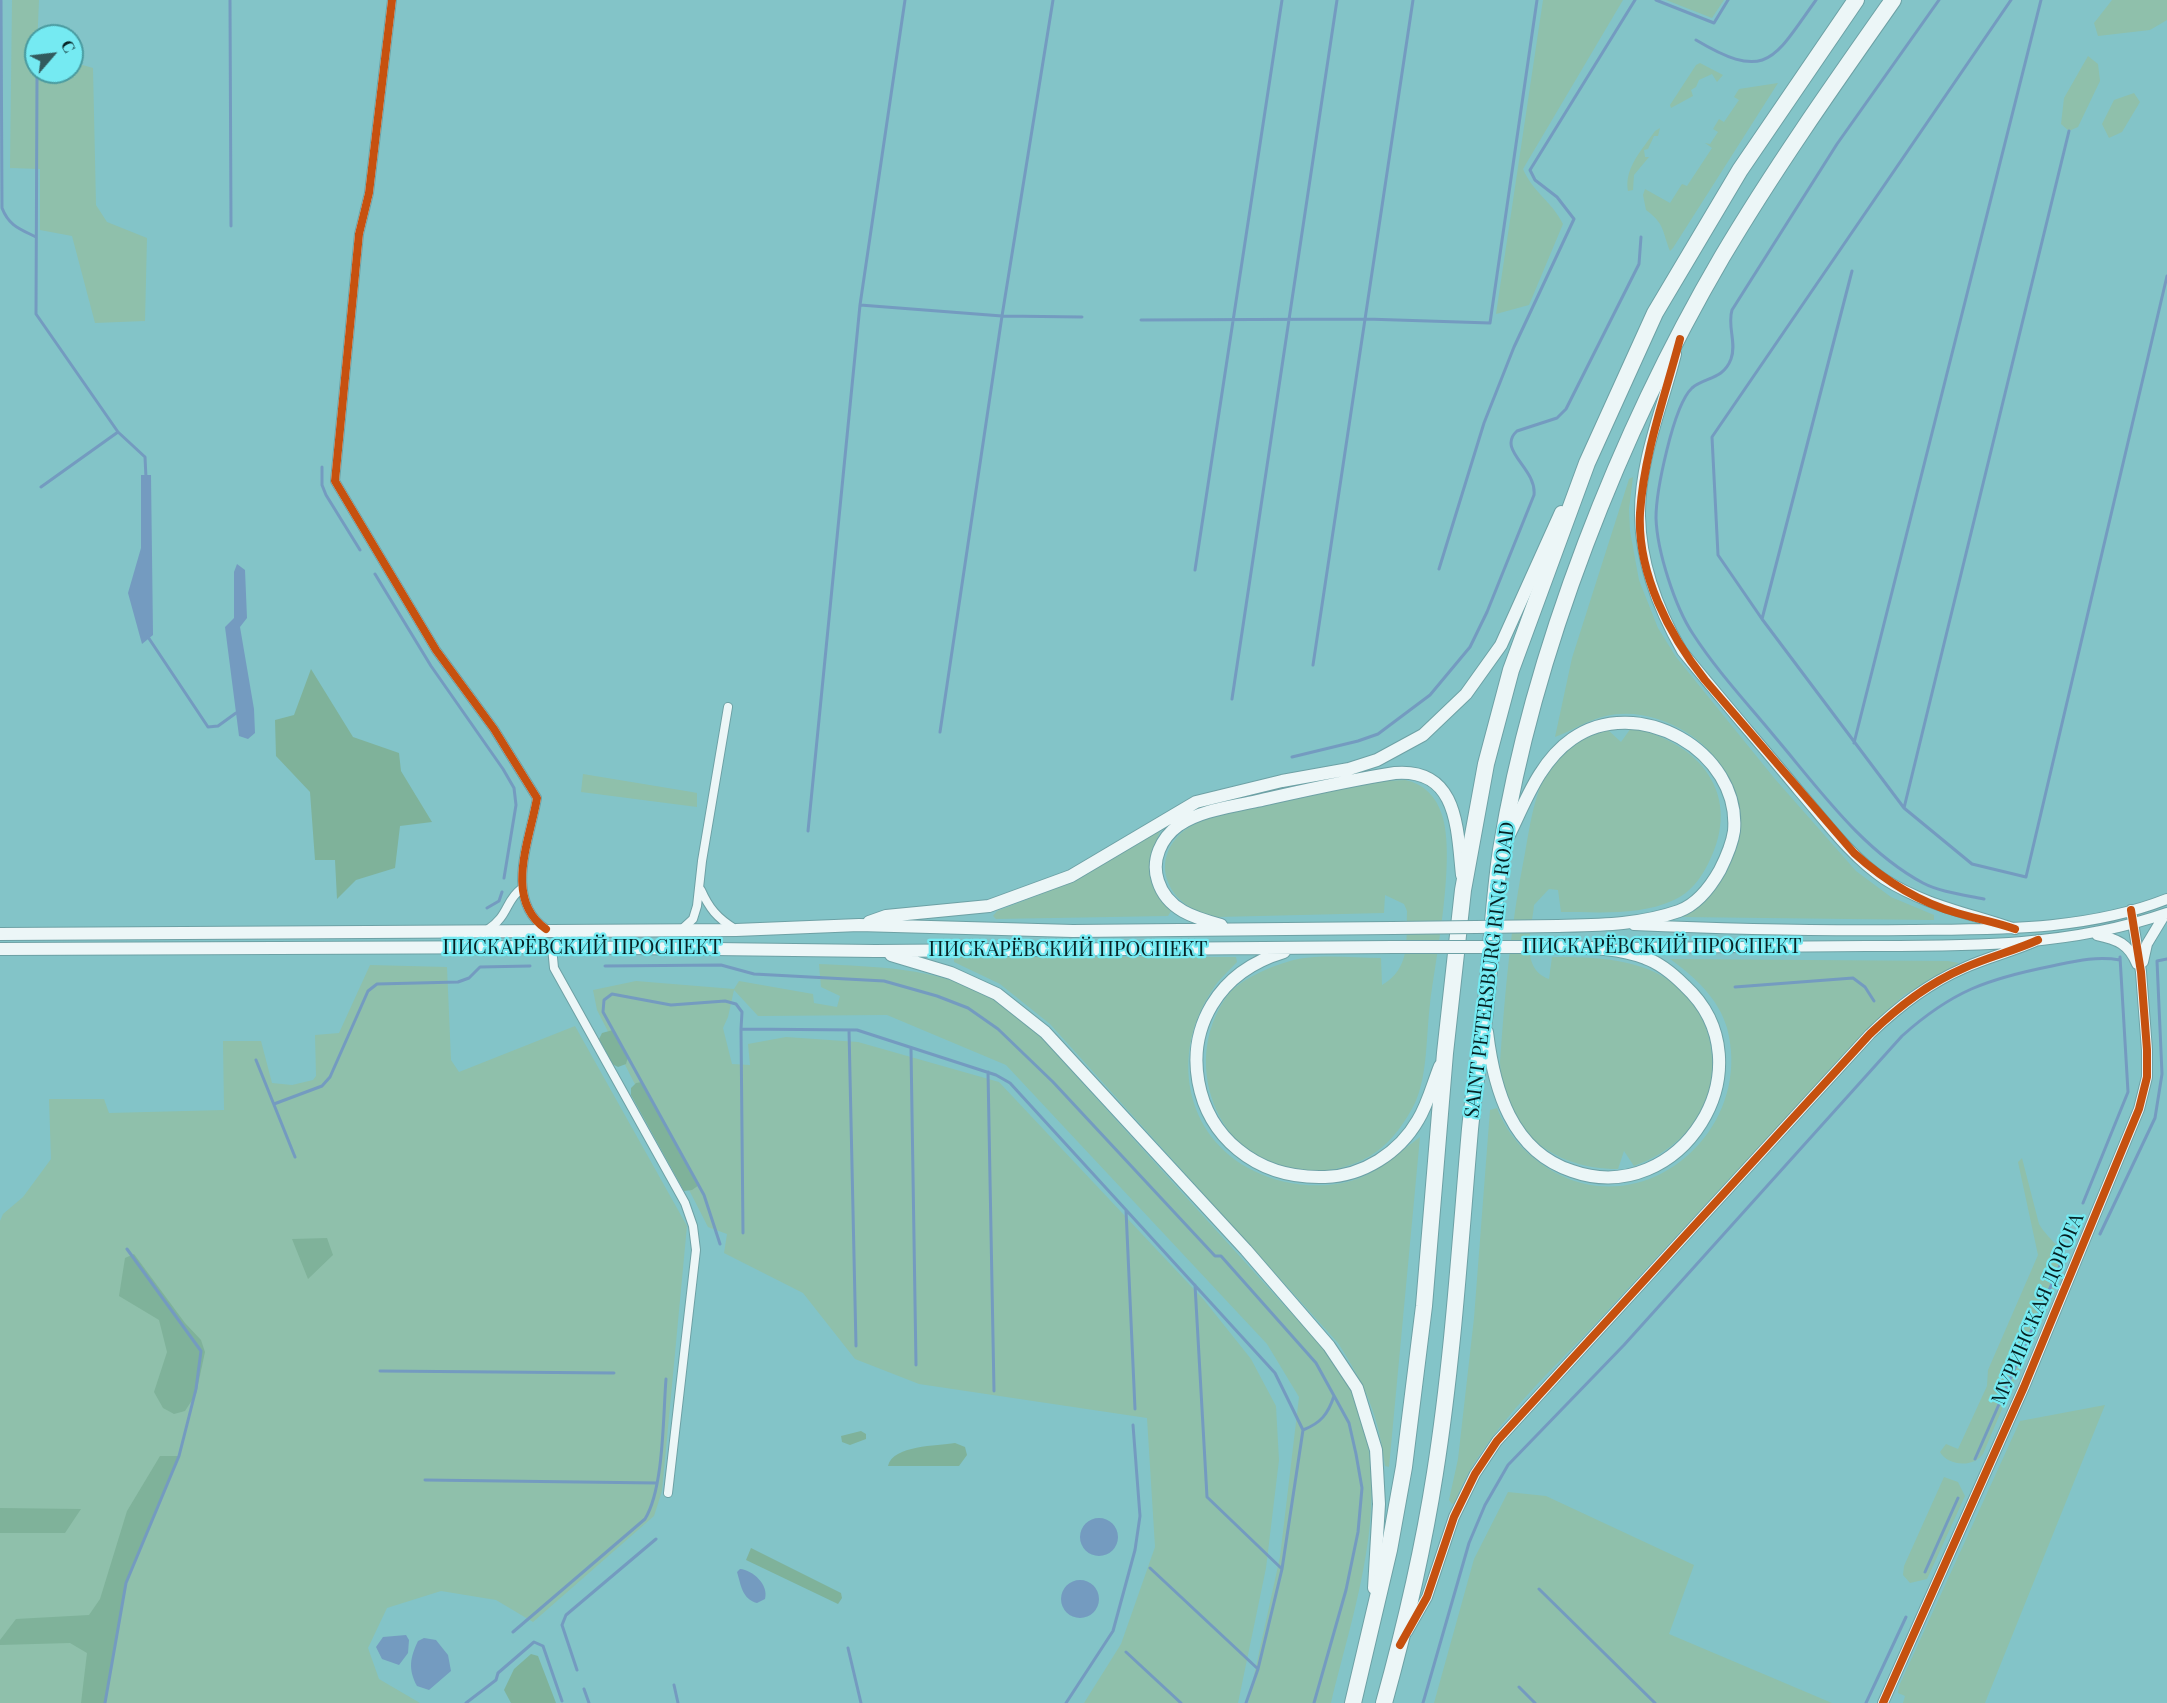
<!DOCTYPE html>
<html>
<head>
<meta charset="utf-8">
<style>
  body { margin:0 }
  #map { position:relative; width:2167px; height:1703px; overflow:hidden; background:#83c4c8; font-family:"Playfair Display",serif }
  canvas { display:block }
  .north { position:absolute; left:24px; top:24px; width:60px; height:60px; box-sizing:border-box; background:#75eaf2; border:2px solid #499a9f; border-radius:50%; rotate:62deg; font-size:16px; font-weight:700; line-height:24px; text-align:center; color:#062123 }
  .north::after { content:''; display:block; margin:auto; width:21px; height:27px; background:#325a5d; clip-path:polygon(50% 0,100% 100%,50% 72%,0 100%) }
</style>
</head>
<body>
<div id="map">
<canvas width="2167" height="1703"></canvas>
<div class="north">С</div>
</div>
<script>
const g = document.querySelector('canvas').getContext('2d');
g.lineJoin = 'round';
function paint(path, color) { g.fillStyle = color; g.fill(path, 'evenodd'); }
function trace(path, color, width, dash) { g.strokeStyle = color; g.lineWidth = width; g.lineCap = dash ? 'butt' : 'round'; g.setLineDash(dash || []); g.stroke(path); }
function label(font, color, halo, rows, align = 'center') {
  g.font = font + ' "Playfair Display",serif'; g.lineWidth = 4.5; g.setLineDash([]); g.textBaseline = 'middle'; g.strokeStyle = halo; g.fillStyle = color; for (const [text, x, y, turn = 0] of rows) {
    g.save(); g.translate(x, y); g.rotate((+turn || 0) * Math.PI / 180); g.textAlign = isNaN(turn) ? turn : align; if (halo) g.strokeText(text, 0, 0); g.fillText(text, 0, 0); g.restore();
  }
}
const green = new Path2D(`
  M12,0H39L36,72H72V62L93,68L96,205L107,222L147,238L145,321L95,323L72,236L40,230V169L10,168Z
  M1543,0H1623L1523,169C1534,194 1551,200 1563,224L1529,305L1496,314Z
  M1666,0H1724L1712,18Z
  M2112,0H2167V20L2150,30L2098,36L2094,23Z
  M2088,56L2098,64L2100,81L2078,127L2069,131L2061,124L2064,98Z
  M1700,63L1723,75L1717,82L1712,74L1699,80L1696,87L1691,90L1693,96L1671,108L1670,105L1696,65Z
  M1778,83L1673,248L1670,251C1662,231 1665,224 1646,210L1643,195L1645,189L1670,203L1682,184L1687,186L1712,148L1705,143L1710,144L1718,132L1713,129L1719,119L1724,122L1739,100L1734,97L1739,89Z
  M2134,93L2140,102L2122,132L2109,138L2102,124L2114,100Z
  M1660,128L1658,136H1654L1648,149L1644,150L1645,157H1649L1634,175L1633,190L1628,191C1624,168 1642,150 1655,131Z
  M1633,477L1629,509L1630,531L1639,580L1658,628L1676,657L1775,779L1856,871L1891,897L1934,915V920L1681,917L1680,914L1732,853C1730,836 1731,788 1726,775C1707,734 1650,705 1606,716C1587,720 1572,731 1555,737L1572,658L1629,479Z
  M1631,728C1700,742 1744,795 1708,864C1701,878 1690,893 1674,900C1640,916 1598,912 1561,912L1558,890L1549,889L1534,905C1532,929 1519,968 1549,979L1552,957C1595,957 1639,958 1675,984C1692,997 1704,1018 1709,1038C1723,1098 1690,1146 1634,1166L1624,1151L1618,1169C1552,1169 1503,1130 1500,1062C1505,992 1511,922 1525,853C1531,821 1535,784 1557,758C1570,743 1590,736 1608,730L1621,742Z
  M583,774L692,792L697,793V807L581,792Z
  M1405,780C1424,784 1436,796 1442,815C1456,857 1436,957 1430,1004C1426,1035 1428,1074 1415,1103C1406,1121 1392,1141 1376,1152C1359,1164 1341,1169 1321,1171C1227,1181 1174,1070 1227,996C1240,979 1270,967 1290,961C1318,953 1352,958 1381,958L1382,985C1411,968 1406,941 1407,911L1404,904L1385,895L1384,913L1218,917C1198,914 1176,903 1168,882C1160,862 1169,842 1185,830C1200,819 1220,816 1237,811C1286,799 1336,790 1385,781Z
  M1158,831L1160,832C1145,865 1144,884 1171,911L1168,916L996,919L993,916L997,911L1070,883Z
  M954,957H1236L1237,962C1229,971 1219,979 1213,989C1170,1052 1183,1136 1254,1171C1282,1185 1317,1189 1347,1182C1376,1175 1397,1154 1420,1137L1389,1467L1385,1466C1378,1414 1366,1387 1338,1343L1050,1024L1000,984L954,962Z
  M1670,959L1948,961L1959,963L1904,995L1862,1036C1774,1131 1685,1226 1597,1322C1550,1372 1477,1439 1455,1503L1452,1504L1449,1500L1458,1459L1474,1318L1490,1110L1497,1108C1508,1135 1524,1153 1549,1169C1643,1227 1755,1131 1727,1028C1719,999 1694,976 1670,959Z
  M819,964C877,967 934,967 986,995C1004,1005 1021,1021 1038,1034L1323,1348C1332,1361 1345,1375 1351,1390C1397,1489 1355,1604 1331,1703H1248L1280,1557L1299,1397L1267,1344L1006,1065L887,1015L758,1016L734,990L728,1017L723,1028L732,1064L750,1065L748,1044L786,1037L858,1042L999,1082L1204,1300L1251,1359L1276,1406L1279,1460L1266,1568L1238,1703H1084L1121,1644L1155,1547L1147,1418L919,1384L855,1359L803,1293L724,1253L727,1234L708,1227L597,1010L593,990L636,981L734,989L739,981L813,994L814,1003L837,1007L840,996L821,987Z
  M370,965L447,967L451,1060L459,1072L575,1026L687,1226L662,1491L654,1516L533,1622L496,1600L441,1591L387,1608L368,1648L379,1679L420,1703H0V1221L3,1214L23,1197L51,1159L49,1099H104L109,1113L224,1110L223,1041H261L272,1083L292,1085L313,1080L316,1076L315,1035L339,1033Z
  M2022,1158L2039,1224C2050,1242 2058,1240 2064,1263L1983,1454C1973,1468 1948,1466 1940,1452L1946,1444L1958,1449L1987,1386L1988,1370L2038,1255L2018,1162Z
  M2105,1405L1985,1703H1903L1905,1696L1898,1693L1899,1686L2020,1421Z
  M1944,1477L1958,1482L1965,1496L1927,1579L1910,1583L1903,1575L1904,1566Z
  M1508,1492L1546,1496L1694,1565L1669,1634L1832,1703H1434L1474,1559Z`);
const forest = new Path2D(`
  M311,669L353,737L399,753L401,771L432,822L400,826L395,868L356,880L337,899L335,860H315L310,792L276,756L275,720L294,715Z
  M613,1030L628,1057L626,1064L618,1067L612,1064L599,1039L602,1033Z
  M642,1082L699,1185L692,1190L684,1191L631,1095V1088L636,1083Z
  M327,1238L333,1255L308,1279L292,1239Z
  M134,1254L185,1323L201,1340L205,1352L196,1394L185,1411L174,1414L163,1408L154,1392L167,1352L159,1320L119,1296L125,1258Z
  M861,1431L866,1434V1439L850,1445L842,1442L841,1436Z
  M955,1443L965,1447L967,1455L959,1466H888C893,1445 937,1446 955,1443Z
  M160,1456H179L126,1583L105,1703H81L87,1653L70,1643L0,1645V1640L16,1619L89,1615L100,1599L127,1511Z
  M0,1508L81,1509L65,1533H0Z
  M751,1548L841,1593L842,1598L838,1604L746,1560Z
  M531,1654L538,1656L556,1703H511L504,1690L514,1669Z`);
const water = new Path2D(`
  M141,475H151L153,635L142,644L128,593L141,548Z
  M237,564L245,570L247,618L240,627L254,709L255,733L248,739L239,736L225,627L234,618V572Z
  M1080 1537a19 19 0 1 1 38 0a19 19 0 1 1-38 0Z
  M740,1569C753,1570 769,1585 765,1599L757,1603C742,1599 741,1585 737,1572Z
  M1061 1599a19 19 0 1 1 38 0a19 19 0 1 1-38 0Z
  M406,1635L409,1640L408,1653L399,1665L382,1659L376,1647L383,1637Z
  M424,1638L436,1640L448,1655L451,1671L429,1690L417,1686C408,1669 410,1658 418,1641Z`);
const stream = new Path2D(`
  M1,0L2,208C9,226 20,229 36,237
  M230,0L231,226
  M1656,0L1714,23L1728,0
  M1939,0L1837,144L1732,310C1727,326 1737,343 1731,359C1723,380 1705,377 1692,388C1673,406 1656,492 1656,518C1657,551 1675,607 1693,634C1717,671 1747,703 1775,737C1819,789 1862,850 1923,883C1940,892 1965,895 1984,899
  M2011,0L1712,437L1718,555L1762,619L1904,808L1972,864L2026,877L2167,276
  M1696,40C1768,83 1774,58 1816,0
  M37,77L36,314L118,432L41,487
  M860,305L1002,316L1082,317
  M1141,320L1366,319L1490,323L1537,0
  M118,432L145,457L146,478
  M322,467V485L326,495L360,550
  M1439,569L1484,423L1514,347L1574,219L1557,197L1535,180L1530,170L1635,0
  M1195,570L1282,0
  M375,574L431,666L503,769L514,788L516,805L504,878
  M1762,619L1852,271
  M148,637L208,727L218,726L236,713
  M1313,665L1413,0
  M1232,699L1337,0
  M940,732L1002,316L1053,0
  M1854,743L2041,0
  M1292,757L1358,741L1378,734L1430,695L1470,647L1487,612L1534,495C1537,468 1496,450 1517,431L1557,418L1566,409L1639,264L1641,237
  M1904,808L2069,131
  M808,831L860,305L905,0
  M487,908L499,901L502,892
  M605,966L721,965L754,974L884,981L937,996L968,1008L998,1029L1053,1082L1215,1256H1221L1316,1363L1349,1423L1356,1454L1362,1488L1358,1532L1346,1590L1314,1703
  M1735,987L1853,978L1865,987L1874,1001
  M741,1029L743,1233
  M849,1030L856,1346
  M911,1049L916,1365
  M256,1060L295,1157
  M988,1072L994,1391
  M274,1104L322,1086L330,1077L368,991L377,984L458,982L469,978L480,967L530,966
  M2083,1203L2128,1092L2120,957
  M1126,1210L1135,1409
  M2100,1234L2155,1118L2162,1074L2157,961L2167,959
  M720,1244L704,1195L603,1012L604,1000L612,994L671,1005L725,1001L736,1004L742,1012L741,1029L857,1030L996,1075L1010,1083L1275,1373L1303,1430L1282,1569L1258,1669L1246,1703
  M1195,1285L1207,1497L1282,1569
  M380,1371L614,1373
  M1303,1430C1321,1423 1328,1414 1334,1396
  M1975,1459L2061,1263
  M425,1480L657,1483
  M1150,1568L1258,1669
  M1925,1572L1958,1498
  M1539,1589L1655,1703
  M513,1632L645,1519C664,1488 663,1416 666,1379
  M848,1648L861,1703
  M1126,1652L1181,1703
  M577,1670L562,1625L566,1615L656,1539
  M674,1685L678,1703
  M1519,1687L1535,1703
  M584,1689L589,1703
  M105,1703L126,1583L179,1456L196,1389L201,1351L127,1249
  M466,1703L496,1680L498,1673L534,1642L543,1646L562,1701
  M1066,1703L1113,1631L1135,1550L1140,1516L1133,1425
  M1423,1703L1469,1543L1485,1505L1508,1465L1624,1345L1902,1036C1952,991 1987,979 2052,966C2076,961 2096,956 2120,960
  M1866,1703L1906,1617`);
const minor = new Path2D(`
  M392,0L369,193L359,234L335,481L436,650L494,729L537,798C530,840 503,899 546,929
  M701,890C709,908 717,918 735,929
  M487,930C509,916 505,901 521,889
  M681,930L693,919L697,906L702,861L728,707
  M552,947L554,968L685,1203L693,1226L696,1250L668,1493`);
const tertiary = new Path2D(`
  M1676,354C1663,406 1639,461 1640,516C1641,563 1659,611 1682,651C1720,698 1760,744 1799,791C1825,821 1851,857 1884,879C1926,906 1970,913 2015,929
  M1634,925C1727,929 1819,931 1911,930C1997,929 2086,931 2167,899
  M2097,935C2117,939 2129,944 2137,964
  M1621,948C1703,947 1784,947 1866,946C1967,946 2070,947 2167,913
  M2143,962L2147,944L2165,914
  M1407,1632L1427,1597L1454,1517L1475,1474L1497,1441L1870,1034C1898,1007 1927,984 1964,968C1988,957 2014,951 2038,940
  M1883,1703L2024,1387L2139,1109L2147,1077V1050L2141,972L2131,910`);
const secondary = new Path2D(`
  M1508,837C1525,803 1539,762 1572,739C1637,693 1741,751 1734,831C1732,845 1726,858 1720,870C1711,886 1698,904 1679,911C1639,925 1599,925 1558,926
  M869,922L886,916L989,906L1071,876L1196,802L1282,781L1349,769L1377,760L1423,735L1466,694L1501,645L1561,512
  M1221,925C1195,918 1167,910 1158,881C1151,860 1161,838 1179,825C1201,810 1231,807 1257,801C1302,791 1349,780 1395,773C1458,768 1457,828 1462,875
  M0,934L736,930L859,925L1073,931L1393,928
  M0,949L552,947L875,951L1393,947
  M1284,952C1146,993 1180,1182 1325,1177C1363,1176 1399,1153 1418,1120C1428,1104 1433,1083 1440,1066
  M891,955L951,973L997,994L1045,1032L1246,1250L1329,1346L1357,1388L1376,1450L1379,1504L1374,1588
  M1487,1032C1494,1089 1511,1151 1572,1171C1680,1209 1771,1066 1685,986C1674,975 1660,963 1645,958C1616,947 1584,948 1554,947`);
const motorway = new Path2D(`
  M1353,1703L1389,1550L1404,1467L1424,1306L1445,1053L1463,890L1486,764L1511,670L1587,463L1655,313L1740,170L1856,0
  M1384,1703C1405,1627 1423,1550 1435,1473C1453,1359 1460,1244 1470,1129C1474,1090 1480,1051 1485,1012C1491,958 1493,903 1501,850C1533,651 1621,430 1722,257C1774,169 1834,84 1893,0`);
const secondaryBridge = new Path2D(`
  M1393,928L1558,926
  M1393,947H1554`);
const cycleway = new Path2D(`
  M392,0L369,193L359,234L335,481L436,650L494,729L537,798C530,840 503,899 546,929
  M1680,339C1665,396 1644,453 1640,513C1637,573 1669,635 1705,680L1854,853C1884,880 1918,902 1957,913C1977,919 1996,922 2015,929
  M1400,1645L1427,1597L1454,1517L1475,1474L1497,1441L1870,1034C1898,1007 1927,984 1964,968C1988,957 2014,951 2038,940
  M1883,1703L2024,1387L2139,1109L2147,1077V1050L2141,972L2131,910`);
const streetNames = [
  ["ПИСКАРЁВСКИЙ ПРОСПЕКТ",1662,947],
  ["ПИСКАРЁВСКИЙ ПРОСПЕКТ",582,948],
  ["ПИСКАРЁВСКИЙ ПРОСПЕКТ",1068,950],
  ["SAINT PETERSBURG RING ROAD",1490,970,-83],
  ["МУРИНСКАЯ ДОРОГА",2038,1309,-67]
];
paint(green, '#8fc0ab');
paint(forest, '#7fb29a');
paint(water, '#749bc0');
trace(stream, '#749bc0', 3);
trace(minor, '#6da1a5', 10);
trace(tertiary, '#6da1a5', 12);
trace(secondary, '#6da1a5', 14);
trace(motorway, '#6da1a5', 18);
trace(minor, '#ecf6f7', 8);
trace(tertiary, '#ecf6f7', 10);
trace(secondary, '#ecf6f7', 12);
trace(motorway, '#ecf6f7', 16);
trace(secondaryBridge, '#6da1a5', 14, []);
trace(secondaryBridge, '#ecf6f7', 12);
trace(cycleway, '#c6510f', 8);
label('20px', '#062123', '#75eaf2', streetNames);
</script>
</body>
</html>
